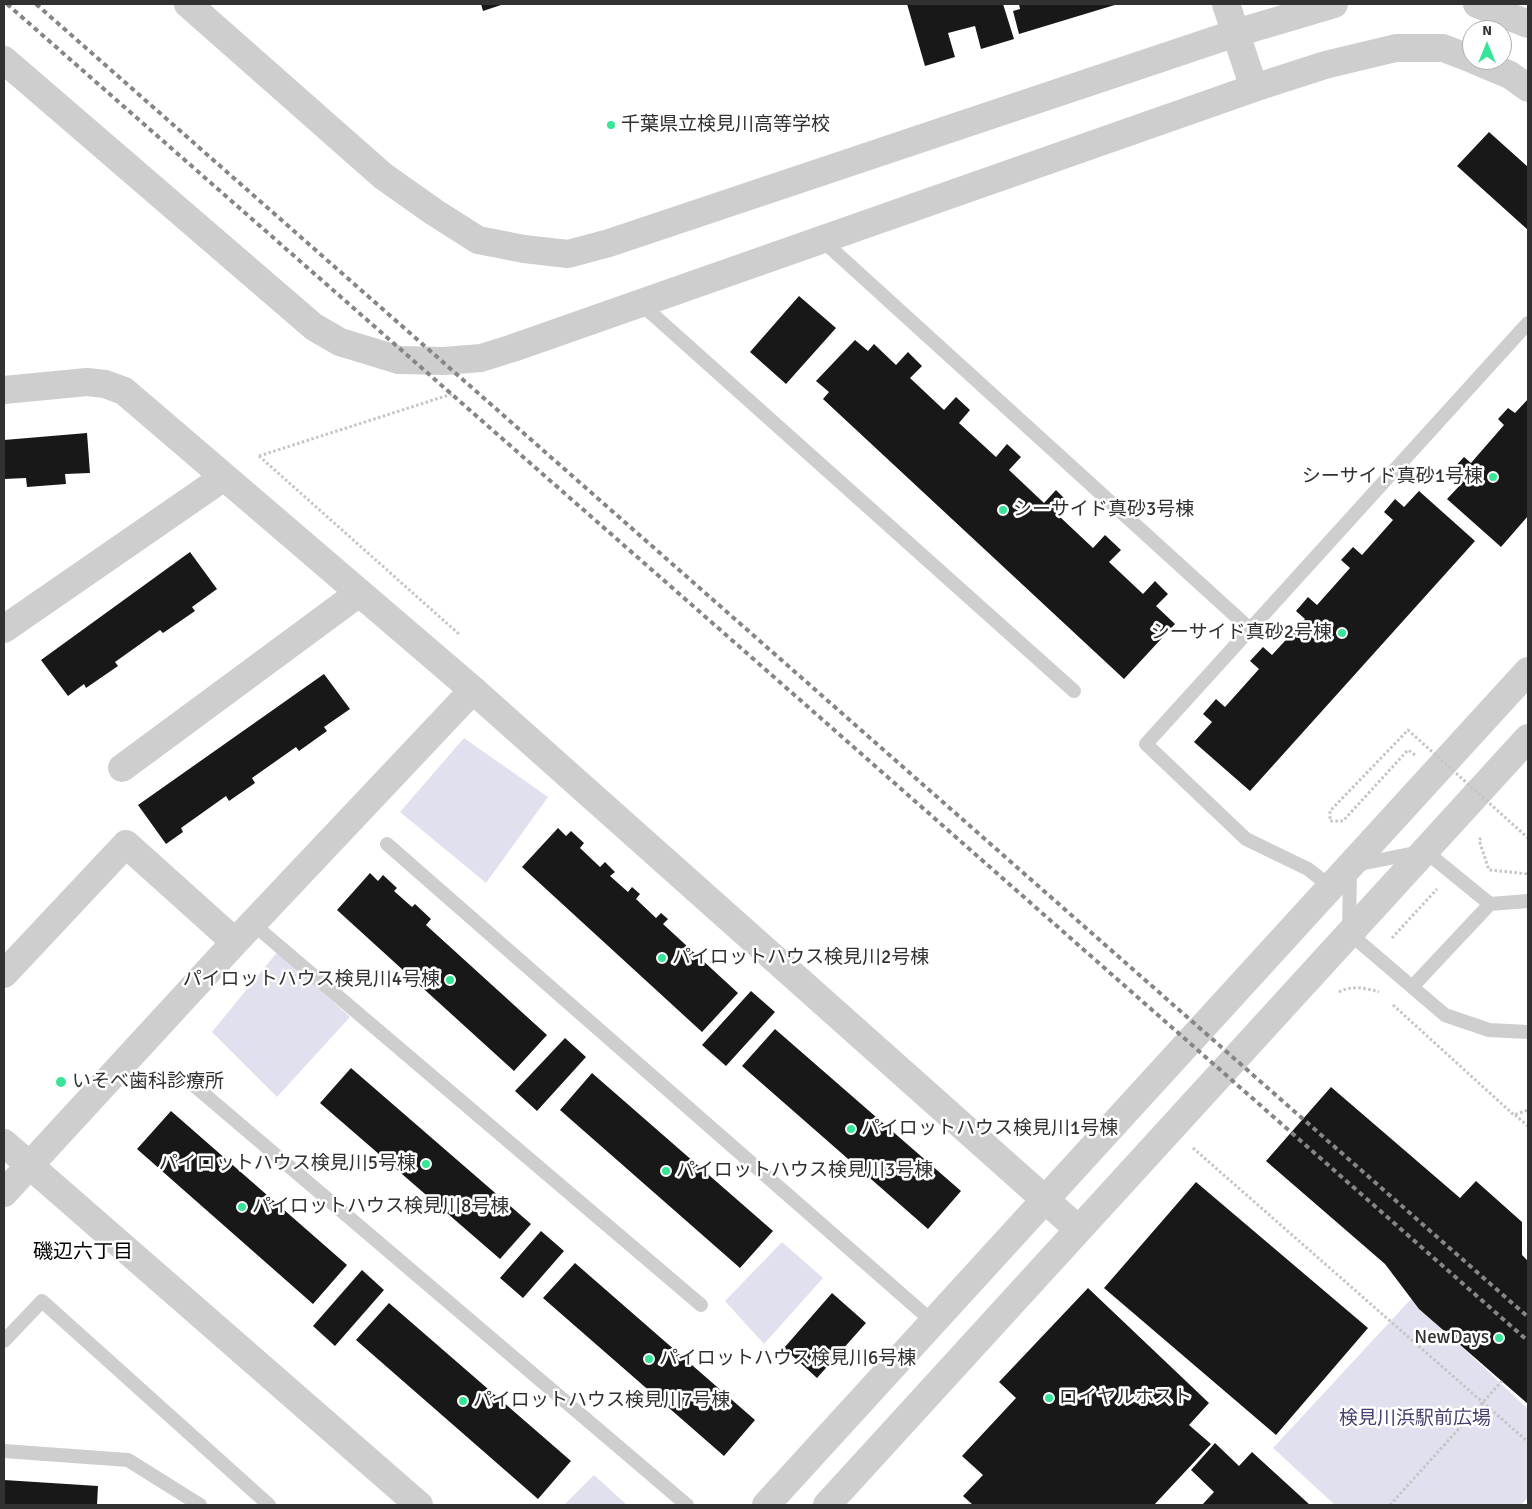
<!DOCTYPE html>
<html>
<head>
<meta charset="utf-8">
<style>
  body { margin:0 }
  #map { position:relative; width:1532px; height:1509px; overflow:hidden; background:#fff; font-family:Signika,sans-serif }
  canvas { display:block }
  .frame { position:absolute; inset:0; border:5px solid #313131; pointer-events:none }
  .north { position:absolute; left:1462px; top:20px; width:50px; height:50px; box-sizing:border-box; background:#fff; border:1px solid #adadad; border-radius:50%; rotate:0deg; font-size:14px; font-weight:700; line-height:20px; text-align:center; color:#313131 }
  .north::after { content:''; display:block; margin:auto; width:18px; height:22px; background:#36e596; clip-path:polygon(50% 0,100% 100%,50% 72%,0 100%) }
</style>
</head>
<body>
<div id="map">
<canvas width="1532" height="1509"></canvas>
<div class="frame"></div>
<div class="north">N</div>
</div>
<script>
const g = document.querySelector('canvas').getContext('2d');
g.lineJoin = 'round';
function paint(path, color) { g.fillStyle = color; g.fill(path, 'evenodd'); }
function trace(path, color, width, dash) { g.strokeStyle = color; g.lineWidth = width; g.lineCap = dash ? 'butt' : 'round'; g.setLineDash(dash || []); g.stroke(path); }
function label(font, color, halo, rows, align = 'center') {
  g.font = font + ' Signika,"Noto Sans JP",sans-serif'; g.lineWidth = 5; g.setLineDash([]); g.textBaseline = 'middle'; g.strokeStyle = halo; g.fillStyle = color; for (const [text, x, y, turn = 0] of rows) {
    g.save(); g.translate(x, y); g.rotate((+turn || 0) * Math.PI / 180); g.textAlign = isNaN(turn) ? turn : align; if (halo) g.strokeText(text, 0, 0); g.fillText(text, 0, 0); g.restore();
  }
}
const green = new Path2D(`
  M464,738L548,797L486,883L400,812Z
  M278,951L350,1017L277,1097L212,1032Z
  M782,1242L823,1278L764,1344L725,1301Z
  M1411,1299L1528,1409V1497L1521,1505H1335L1273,1448Z
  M594,1475L627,1505H564Z`);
const building = new Path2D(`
  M481,4H504L483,11Z
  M907,4H1003L1014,39L981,49L975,26L948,33L955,57L925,66Z
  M1019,4H1118L1019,34L1013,11L1020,9Z
  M1489,132L1528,167V230L1457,166Z
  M799,296L836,328L786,384L750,352Z
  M855,340L868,351L874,344L896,365L908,352L922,366L910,378L944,410L956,397L970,410L959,423L996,457L1007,444L1021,457L1009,470L1044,503L1056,490L1070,504L1059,516L1093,548L1105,535L1121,550L1109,562L1143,594L1155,581L1168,594L1156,606L1175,624L1124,679L823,399L829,392L816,381Z
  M1528,399V516L1501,547L1447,499L1463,482L1451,471L1464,457L1471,463L1504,425L1498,419L1508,408L1515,413Z
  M87,433L90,473L65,474L66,484L27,487L26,478L4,479V440Z
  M1419,491L1475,541L1250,791L1194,742L1212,722L1203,714L1216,699L1225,707L1259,669L1250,661L1263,647L1272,655L1305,619L1296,611L1308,597L1317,605L1350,568L1341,560L1353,547L1362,555L1393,520L1384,512L1395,499L1404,507Z
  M190,552L217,589L192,607L195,611L163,633L160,630L115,662L118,666L86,688L84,684L68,696L41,660Z
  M324,674L350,709L324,727L327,731L299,751L296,747L252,778L255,783L229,801L226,796L181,828L183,832L166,844L138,805Z
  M558,828L566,836L571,831L584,843L580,848L600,867L605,862L615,872L610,876L628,892L632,887L640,894L636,899L656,918L661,913L668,919L663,924L738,993L702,1032L522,867Z
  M370,873L378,881L383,875L397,888L394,891L412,907L415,904L431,919L426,925L547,1035L514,1071L337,910Z
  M751,991L775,1012L726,1066L702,1045Z
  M775,1029L961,1191L928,1229L742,1066Z
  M565,1038L586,1057L537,1111L515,1091Z
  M351,1068L531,1224L500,1259L320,1103Z
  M592,1073L773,1231L740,1268L560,1110Z
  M1331,1087L1460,1198L1476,1181L1522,1222V1255L1528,1261V1404L1419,1309L1385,1264L1266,1161Z
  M171,1111L347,1265L313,1304L137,1149Z
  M1196,1182L1368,1328L1276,1435L1104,1288Z
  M541,1231L564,1251L523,1298L500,1278Z
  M575,1263L755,1420L724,1456L543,1298Z
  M362,1270L384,1290L335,1346L313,1326Z
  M1088,1288L1209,1403L1189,1425L1211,1444L1154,1505H973L963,1496L983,1475L962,1456L1016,1398L999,1382Z
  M832,1293L866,1323L817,1378L784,1348Z
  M389,1303L571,1461L538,1499L356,1340Z
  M1215,1443L1239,1466L1252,1452L1310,1505H1202L1214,1492L1191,1470Z
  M4,1480L98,1486L97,1505H4Z`);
const path = new Path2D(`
  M259,456L460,635
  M259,456L452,394
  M1481,838L1479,840L1489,870L1528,874
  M1392,938L1437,889
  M1339,992C1351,985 1366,988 1379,992
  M1393,1005L1514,1115L1528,1110
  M1515,1115L1528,1126
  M1193,1148L1528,1442
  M1390,1505L1502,1381`);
const service = new Path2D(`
  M822,240L1250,629
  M640,303L1074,691
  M387,844L933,1322
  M1331,887L1308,869L1246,839L1146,744L1528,323
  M1528,901L1490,904L1425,851L1350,866L1349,933L1445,1015L1489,1030L1528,1032
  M253,924L701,1305
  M1412,987L1490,904
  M190,1082L687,1505
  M4,1341L42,1301L269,1505
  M4,1451L128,1460L200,1505`);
const minor = new Path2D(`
  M4,390L87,382L105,384L124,391L473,690
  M4,629L224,477
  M122,768L359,593
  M4,974L126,844L235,942`);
const tertiary = new Path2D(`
  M188,4L383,176L434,212L478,240L524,249L568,254L609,243L1236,33L1334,4
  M1226,4L1254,88
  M1477,4L1528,24
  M4,60L314,327L340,342L399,360L444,361L481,358L513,348L1254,88L1325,65L1396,48H1443L1472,59
  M1474,60L1510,75L1528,88
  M4,1143L419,1505
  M4,1193L235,942L473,690L1078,1229
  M766,1505L1528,671
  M827,1505L1528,738`);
const rail = new Path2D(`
  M7,4L807,706L1528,1341
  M36,4L1528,1317`);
const pathBridge = new Path2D(`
  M1415,755L1408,750L1343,821H1330V811L1408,730L1528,838`);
const markers = [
  [611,125,5,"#36e596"],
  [1493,477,5,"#36e596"],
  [1003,510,5,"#36e596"],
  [1342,633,5,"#36e596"],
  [662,958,5,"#36e596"],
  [450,980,5,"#36e596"],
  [61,1082,6,"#36e596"],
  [851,1129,5,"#36e596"],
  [426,1164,5,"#36e596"],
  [666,1171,5,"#36e596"],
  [242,1207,5,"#36e596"],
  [1499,1338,5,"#36e596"],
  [649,1359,5,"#36e596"],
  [1049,1398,5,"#36e596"],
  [463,1401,5,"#36e596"]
];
const poiNames = [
  ["千葉県立検見川高等学校",621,125],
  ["シーサイド真砂1号棟",1483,477,"right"],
  ["シーサイド真砂3号棟",1013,510],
  ["シーサイド真砂2号棟",1332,633,"right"],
  ["パイロットハウス検見川2号棟",672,958],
  ["パイロットハウス検見川4号棟",440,980,"right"],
  ["いそべ歯科診療所",72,1082],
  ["パイロットハウス検見川1号棟",861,1129],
  ["パイロットハウス検見川5号棟",416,1164,"right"],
  ["パイロットハウス検見川3号棟",676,1171],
  ["パイロットハウス検見川8号棟",252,1207],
  ["NewDays",1489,1338,"right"],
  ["パイロットハウス検見川6号棟",659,1359],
  ["ロイヤルホスト",1059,1398],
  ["パイロットハウス検見川7号棟",473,1401]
];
const parkNames = [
  ["検見川浜駅前広場",1415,1419]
];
const neighbourhoodNames = [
  ["磯辺六丁目",83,1253]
];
paint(green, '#e1e0ee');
paint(building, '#181818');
trace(path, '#c5c5c5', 3, [2.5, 2.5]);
trace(service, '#cecece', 14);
trace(minor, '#cecece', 28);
trace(tertiary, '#cecece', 28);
trace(rail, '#868686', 4, [5, 4]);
trace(pathBridge, '#c5c5c5', 3, [2.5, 2.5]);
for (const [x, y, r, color] of markers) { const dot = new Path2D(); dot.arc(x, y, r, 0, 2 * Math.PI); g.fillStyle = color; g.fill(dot); trace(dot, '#fff', 2); }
label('19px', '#313131', '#fff', poiNames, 'left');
label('19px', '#453e6e', '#fff', parkNames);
label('20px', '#000', '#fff', neighbourhoodNames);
</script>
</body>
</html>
